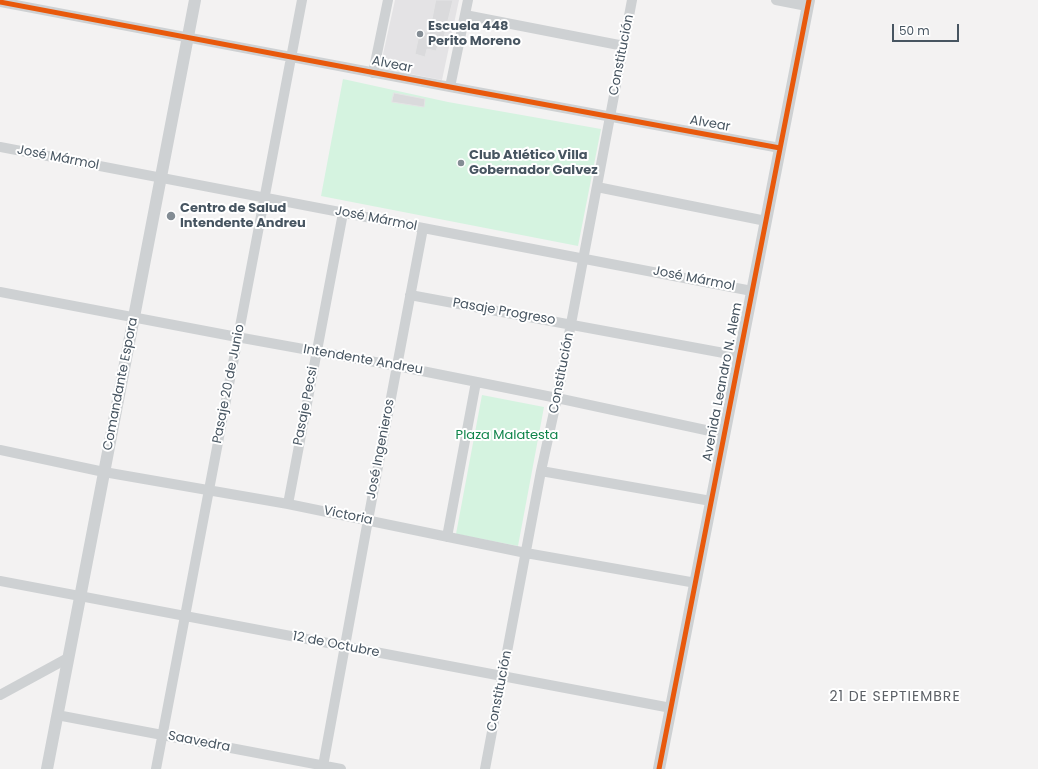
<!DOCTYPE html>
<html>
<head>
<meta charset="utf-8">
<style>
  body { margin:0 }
  #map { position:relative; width:1038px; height:769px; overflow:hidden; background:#f3f2f2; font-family:Poppins,sans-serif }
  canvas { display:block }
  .scale { position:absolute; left:892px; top:24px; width:67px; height:18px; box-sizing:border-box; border:2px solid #475561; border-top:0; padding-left:5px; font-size:12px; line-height:14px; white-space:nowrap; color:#475561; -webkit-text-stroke:3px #fff; paint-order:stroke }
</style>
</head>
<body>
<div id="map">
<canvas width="1038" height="769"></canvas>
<div class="scale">50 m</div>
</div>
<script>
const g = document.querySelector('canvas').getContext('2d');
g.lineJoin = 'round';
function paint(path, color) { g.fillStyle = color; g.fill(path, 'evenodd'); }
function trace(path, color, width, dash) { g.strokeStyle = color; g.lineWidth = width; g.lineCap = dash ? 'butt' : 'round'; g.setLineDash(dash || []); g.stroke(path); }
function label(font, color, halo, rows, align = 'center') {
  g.font = font + ' Poppins,sans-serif'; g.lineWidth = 4; g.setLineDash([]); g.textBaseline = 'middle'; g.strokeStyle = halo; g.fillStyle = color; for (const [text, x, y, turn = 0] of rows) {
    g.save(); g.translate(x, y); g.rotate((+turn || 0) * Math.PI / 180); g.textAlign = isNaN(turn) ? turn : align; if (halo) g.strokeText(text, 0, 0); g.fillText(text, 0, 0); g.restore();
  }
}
const education = new Path2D(`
  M395,0H459L442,80L380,68Z`);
const green = new Path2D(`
  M343,79L448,102L601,129L578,246L321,196Z
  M482,395L544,407L518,546L456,534Z`);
const building = new Path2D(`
  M436,0H453L444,37H441L436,51L427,49L425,57L415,54L420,30L429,33Z
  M394,93L425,99L424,107L392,102Z`);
const minor = new Path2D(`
  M776,0L807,6
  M0,2L450,87L780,148
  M465,15L624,46
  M373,73L388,0
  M450,87L468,0
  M0,147L752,291
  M597,187L766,221
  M0,292L237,337L397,366L557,398L724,434
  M410,295L740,356
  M0,450L104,472L288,504L526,553L696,583
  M541,471L711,501
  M288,504L343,213
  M447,537L476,382
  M0,581L671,708
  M0,695L68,658
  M57,715L341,769
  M323,766L368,520L423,228
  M156,769L302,0
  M485,769L541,471L557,398L632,0`);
const tertiary = new Path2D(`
  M47,769L195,0
  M659,769L809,0`);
const cycleway = new Path2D(`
  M0,2L450,87L780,148
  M659,769L809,0`);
const markers = [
  [420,34,4,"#838c94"],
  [461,163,4,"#838c94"],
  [171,216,5,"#838c94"]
];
const poiNames = [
  ["Escuela 448",428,27],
  ["Perito Moreno",428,42],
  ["Club Atlético Villa",469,156],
  ["Gobernador Galvez",469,171],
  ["Centro de Salud",180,209],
  ["Intendente Andreu",180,224]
];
const streetNames = [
  ["Constitución",622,55,-79],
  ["Alvear",392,65,11],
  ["Alvear",710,124,10],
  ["José Mármol",58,158,11],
  ["José Mármol",376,219,11],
  ["José Mármol",694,279,11],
  ["Pasaje Progreso",504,312,10],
  ["Intendente Andreu",363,360,10],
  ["Constitución",562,373,-79],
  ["Avenida Leandro N. Alem",723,382,-79],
  ["Comandante Espora",121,384,-79],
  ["Pasaje 20 de Junio",229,384,-79],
  ["Pasaje Pecsi",306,406,-79],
  ["José Ingenieros",381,449,-79],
  ["Victoria",348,516,12],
  ["12 de Octubre",336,645,11],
  ["Constitución",500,691,-79],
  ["Saavedra",199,742,11]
];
const parkNames = [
  ["Plaza Malatesta",507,436]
];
const neighbourhoodNames = [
  ["21 DE SEPTIEMBRE",895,697]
];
paint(education, '#e4e3e5');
paint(green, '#d5f3e0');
paint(building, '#dadadc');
trace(building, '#e4e4e5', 1);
trace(minor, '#ced1d3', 10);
trace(tertiary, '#ced1d3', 12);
trace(cycleway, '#e8590c', 5);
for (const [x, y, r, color] of markers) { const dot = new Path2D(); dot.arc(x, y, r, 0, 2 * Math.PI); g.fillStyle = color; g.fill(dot); trace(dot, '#fff', 1.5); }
label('bold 13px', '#475561', '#fff', poiNames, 'left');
label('13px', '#475561', '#fff', streetNames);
label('13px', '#0f844a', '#fff', parkNames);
g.letterSpacing = '1px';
label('14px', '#5d6167', '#fff', neighbourhoodNames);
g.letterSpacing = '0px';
</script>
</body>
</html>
